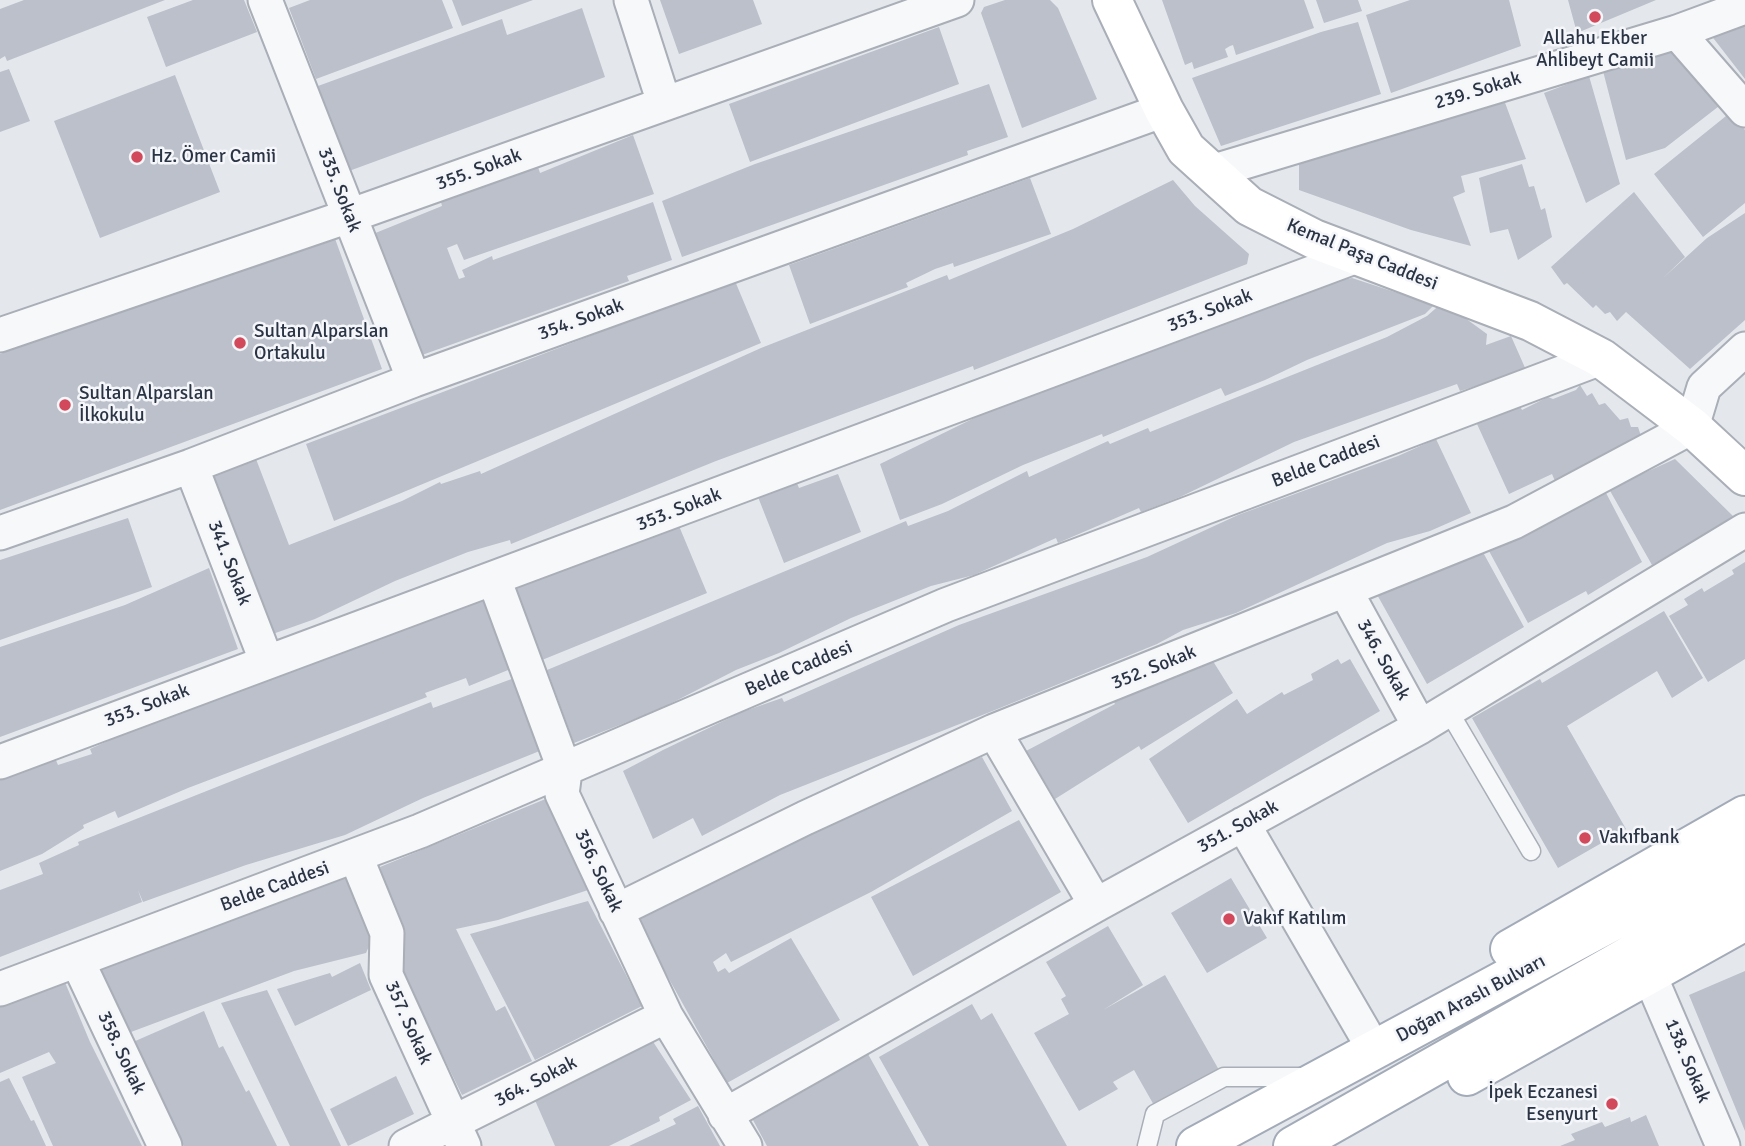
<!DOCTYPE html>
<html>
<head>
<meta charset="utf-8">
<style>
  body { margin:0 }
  canvas { display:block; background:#e4e7ec }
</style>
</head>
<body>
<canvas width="1745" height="1146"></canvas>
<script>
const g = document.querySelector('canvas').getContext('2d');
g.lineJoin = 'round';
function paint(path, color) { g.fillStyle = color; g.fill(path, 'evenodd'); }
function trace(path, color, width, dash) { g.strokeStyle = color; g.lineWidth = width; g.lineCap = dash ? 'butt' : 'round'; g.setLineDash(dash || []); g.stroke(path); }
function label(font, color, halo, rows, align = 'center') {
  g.font = font + ' Signika,sans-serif'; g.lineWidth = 5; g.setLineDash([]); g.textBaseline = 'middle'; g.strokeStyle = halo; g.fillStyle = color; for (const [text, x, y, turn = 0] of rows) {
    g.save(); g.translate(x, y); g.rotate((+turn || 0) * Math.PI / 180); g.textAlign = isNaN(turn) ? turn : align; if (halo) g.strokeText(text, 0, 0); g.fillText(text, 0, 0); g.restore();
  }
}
const building = new Path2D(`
  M24,0H165L7,61L5,56L0,59V9Z
  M193,0H244L257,32L166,67L147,17Z
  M310,0H442L453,28L316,79L289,8Z
  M452,0H533L462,26Z
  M660,0H753L762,24L679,54Z
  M1005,0H1050L1058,8L1097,99L1022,128L981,13L984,7Z
  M1162,0H1304L1314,28L1236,55L1233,45L1230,46L1225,49L1228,57L1194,69L1192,62L1185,65Z
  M1316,0H1358L1362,11L1324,23Z
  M1410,0H1509L1521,46L1391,93L1366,15Z
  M1568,0H1656L1577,33Z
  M582,8L605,77L349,171L318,86L502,19L507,35Z
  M1745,18V79L1707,30Z
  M1358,22L1381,94L1221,146L1192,78L1321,32Z
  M939,27L959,84L750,162L729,104Z
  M1675,46L1723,103L1665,148L1626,160L1603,71L1642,61L1640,56Z
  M9,69L30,121L0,132V72Z
  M175,75L220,192L100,238L54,121Z
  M1589,76L1620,184L1586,203L1544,93Z
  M989,84L1008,137L967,151L968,155L682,257L662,201L755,164Z
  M1504,100L1526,159L1461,176L1465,192L1453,197L1471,246L1411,230L1299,190V162Z
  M1731,112L1745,130V203L1703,237L1654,174Z
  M633,135L654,194L464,260L457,244L447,248L459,279L465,277L462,270L492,256L493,260L653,202L672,260L627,276L629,281L422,355L373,234L442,206L441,202L538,167L540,173Z
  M1522,164L1529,187L1534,186L1541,210L1545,208L1552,237L1518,260L1508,229L1490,233L1479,178Z
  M1030,178L1051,234L954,267L953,263L935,269L906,283L908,287L810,324L789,265Z
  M1173,180L1195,206L1249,254L1247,264L974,370L973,366L716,461L511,544L510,540L468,552L395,581L315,619L267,636L210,476L256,459L289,545L402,501L440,482L441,484L480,471L481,474L761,348L947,275L949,280L1073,229Z
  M1634,192L1685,257L1662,279L1707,238L1745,213V320L1690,369L1626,312L1617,321L1610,312L1605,314L1596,305L1593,308L1567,283L1564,285L1551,267Z
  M333,233L382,369L0,510V354Z
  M1352,278L1434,305L1425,314L1307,360L1265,380L1225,396L1221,388L1103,437L1102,434L1023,465L942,504L900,520L880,464L999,406L1198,331L1199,333L1322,284Z
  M735,281L761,343L334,521L306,444Z
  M1443,302L1487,334L1486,345L1511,336L1526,370L1460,391L1457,384L1294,442L1180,497L1141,512L1139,508L1058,543L1056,538L974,575L931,586L851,618L779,653L736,670L660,709L574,743L547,670L906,521L908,526L948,511L1027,471L1029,477L1108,441L1110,444L1148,428L1150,432L1387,337L1427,316Z
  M1580,385L1587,396L1592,393L1599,405L1605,403L1620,420L1628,418L1631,427H1638L1643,442L1555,481L1552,474L1509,494L1477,424L1519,404L1522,410L1548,397L1553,399L1576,390Z
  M1436,439L1471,513L1430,531L1387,543L1236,613L1183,630L1157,644L995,710L780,795L702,836L693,818L653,839L623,771L663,750L742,712L782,698L784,702L959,625L1147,557L1238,515L1398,456Z
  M1675,459L1735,518L1652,565L1609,489Z
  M838,474L861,532L784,563L758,497L796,481L799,488Z
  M1605,491L1642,562L1588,595L1586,591L1528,623L1489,551Z
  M128,518L152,587L0,640V560Z
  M679,526L707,593L542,660L514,588Z
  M1479,545L1524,627L1427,684L1375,591Z
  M1745,562V659L1708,682L1669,616L1688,605L1684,599L1702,588L1704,592L1734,574L1732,570Z
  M209,568L238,649L0,737V647L125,605Z
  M483,600L513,668L469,686L466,678L425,693L427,697L188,788L118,818L115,811L83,825L84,828L42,854L0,871V778L55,758L58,765L92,754L90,749L128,732L240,687L241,690L320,661Z
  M1664,611L1703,678L1672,698L1657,671L1567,726L1626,829L1558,868L1472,718L1540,679L1542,683Z
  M1211,658L1233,693L1141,750L1139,746L1055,799L1026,751L1115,704L1112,699Z
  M1338,659L1341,664L1350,659L1380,711L1188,823L1149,759L1237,699L1247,714L1282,692L1284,695L1313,680L1311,674Z
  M517,677L547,748L423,798L345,835L246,865L143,902L138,890L142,902L0,957V890L43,874L39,863L79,845L78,842L431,702L433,708Z
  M982,757L1012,811L871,892L731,962L726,953L713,962L718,972L725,968L729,973L791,938L840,1020L727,1083L635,918L909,783Z
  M548,798L588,890L498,920L456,929L496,1011L505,1006L532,1061L462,1095L397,962L404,939L380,867Z
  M1019,820L1061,892L913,976L871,897Z
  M352,875L373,937L366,953L294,971L123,1035L97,969L270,903Z
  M1231,878L1267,938L1207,973L1171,913Z
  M588,901L642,1006L535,1060L470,934Z
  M1108,926L1143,985L1103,1010L1165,975L1219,1070L1155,1107L1134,1070L1113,1082L1118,1089L1079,1111L1034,1033L1069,1014L1061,999L1066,996L1046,962Z
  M360,963L371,990L295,1026L277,989L330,973L332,977Z
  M1745,971V1131L1689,995Z
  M64,980L90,1042L142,1146H53L22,1077L56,1063L49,1052L0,1073V1006Z
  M267,990L341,1146H290L221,1003Z
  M972,1004L981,1020L992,1013L1067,1146H929L879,1057Z
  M204,1011L219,1048L223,1046L246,1092L249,1090L277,1146H184L175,1128L173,1129L133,1042Z
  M650,1037L691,1100L659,1117L660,1121L609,1146H555L534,1098Z
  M868,1054L919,1146H767L753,1120Z
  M396,1076L414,1114L348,1146L330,1109Z
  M9,1078L31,1121L34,1120L46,1146H0V1082Z
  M698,1106L720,1146H629L676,1124L673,1119Z
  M1646,1115L1659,1146H1560L1575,1140L1571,1134L1602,1122L1605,1127L1630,1117L1631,1122Z`);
const lane = new Path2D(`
  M1448,710L1531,851
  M1147,1146L1155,1114L1224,1077H1304`);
const street = new Path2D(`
  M265,0L414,380
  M631,0L664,103
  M1677,32L1745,110
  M1211,172L1677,32L1745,7
  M0,335L349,216L957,0
  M191,466L266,660
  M0,533L191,466L414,380L1164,110
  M494,579L565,771L562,794L666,1016L745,1146
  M1346,592L1420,727
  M994,731L1096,905
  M0,762L1357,256
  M1243,824L1364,1032
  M356,857L387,933L386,975L464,1146
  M616,911L805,818L994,731L1514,522L1692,427L1704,387L1745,349
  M77,960L165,1146
  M1650,976L1723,1146
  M0,989L420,831L946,605L1601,358
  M725,1115L1096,905L1420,727L1745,530
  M406,1146L666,1016`);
const secondary = new Path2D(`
  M1112,0L1164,110L1186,149L1249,206L1314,239L1530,321L1601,358L1692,427L1745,476`);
const primary = new Path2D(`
  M1510,949L1745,815
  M1467,1076L1745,921
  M1196,1146L1745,850
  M1293,1146L1745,890`);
const markers = [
  [1595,17,7,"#d1495b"],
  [137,157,7,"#d1495b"],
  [240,343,7,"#d1495b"],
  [65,405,7,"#d1495b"],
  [1585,838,7,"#d1495b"],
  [1229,919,7,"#d1495b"],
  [1612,1104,7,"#d1495b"]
];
const poiNames = [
  ["Allahu Ekber",1595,39,"center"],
  ["Ahlibeyt Camii",1595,61,"center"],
  ["Hz. Ömer Camii",151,157],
  ["Sultan Alparslan",254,332],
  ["Ortakulu",254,354],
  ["Sultan Alparslan",79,394],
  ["İlkokulu",79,416],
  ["Vakıfbank",1599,838],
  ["Vakıf Katılım",1243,919],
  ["İpek Eczanesi",1598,1093,"right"],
  ["Esenyurt",1598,1115,"right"]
];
const streetNames = [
  ["239. Sokak",1478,91,-17],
  ["355. Sokak",479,170,-20],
  ["335. Sokak",339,190,69],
  ["Kemal Paşa Caddesi",1362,255,22],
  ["353. Sokak",1210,311,-21],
  ["354. Sokak",581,320,-20],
  ["Belde Caddesi",1326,462,-21],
  ["353. Sokak",679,510,-21],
  ["341. Sokak",229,563,69],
  ["346. Sokak",1383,660,61],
  ["352. Sokak",1154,668,-22],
  ["Belde Caddesi",799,669,-23],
  ["353. Sokak",147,706,-21],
  ["351. Sokak",1238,827,-29],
  ["356. Sokak",598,871,65],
  ["Belde Caddesi",275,887,-20],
  ["Doğan Araslı Bulvarı",1471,999,-28],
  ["357. Sokak",408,1023,66],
  ["358. Sokak",121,1053,65],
  ["138. Sokak",1687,1061,67],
  ["364. Sokak",536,1082,-27]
];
paint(building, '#bbc0ca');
trace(lane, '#a9aeb7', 21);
trace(street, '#a9aeb7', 37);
trace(secondary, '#a9aeb7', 42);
trace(primary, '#a3abb8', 42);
trace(lane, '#f7f8fa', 18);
trace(street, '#f7f8fa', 33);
trace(secondary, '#fff', 38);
trace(primary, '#fff', 38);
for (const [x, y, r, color] of markers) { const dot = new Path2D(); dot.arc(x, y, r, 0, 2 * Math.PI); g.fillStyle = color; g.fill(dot); trace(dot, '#f4f6f9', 2.5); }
label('19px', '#2b3445', '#f4f6f9', poiNames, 'left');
label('19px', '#2b3445', '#f4f6f9', streetNames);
</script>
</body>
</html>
